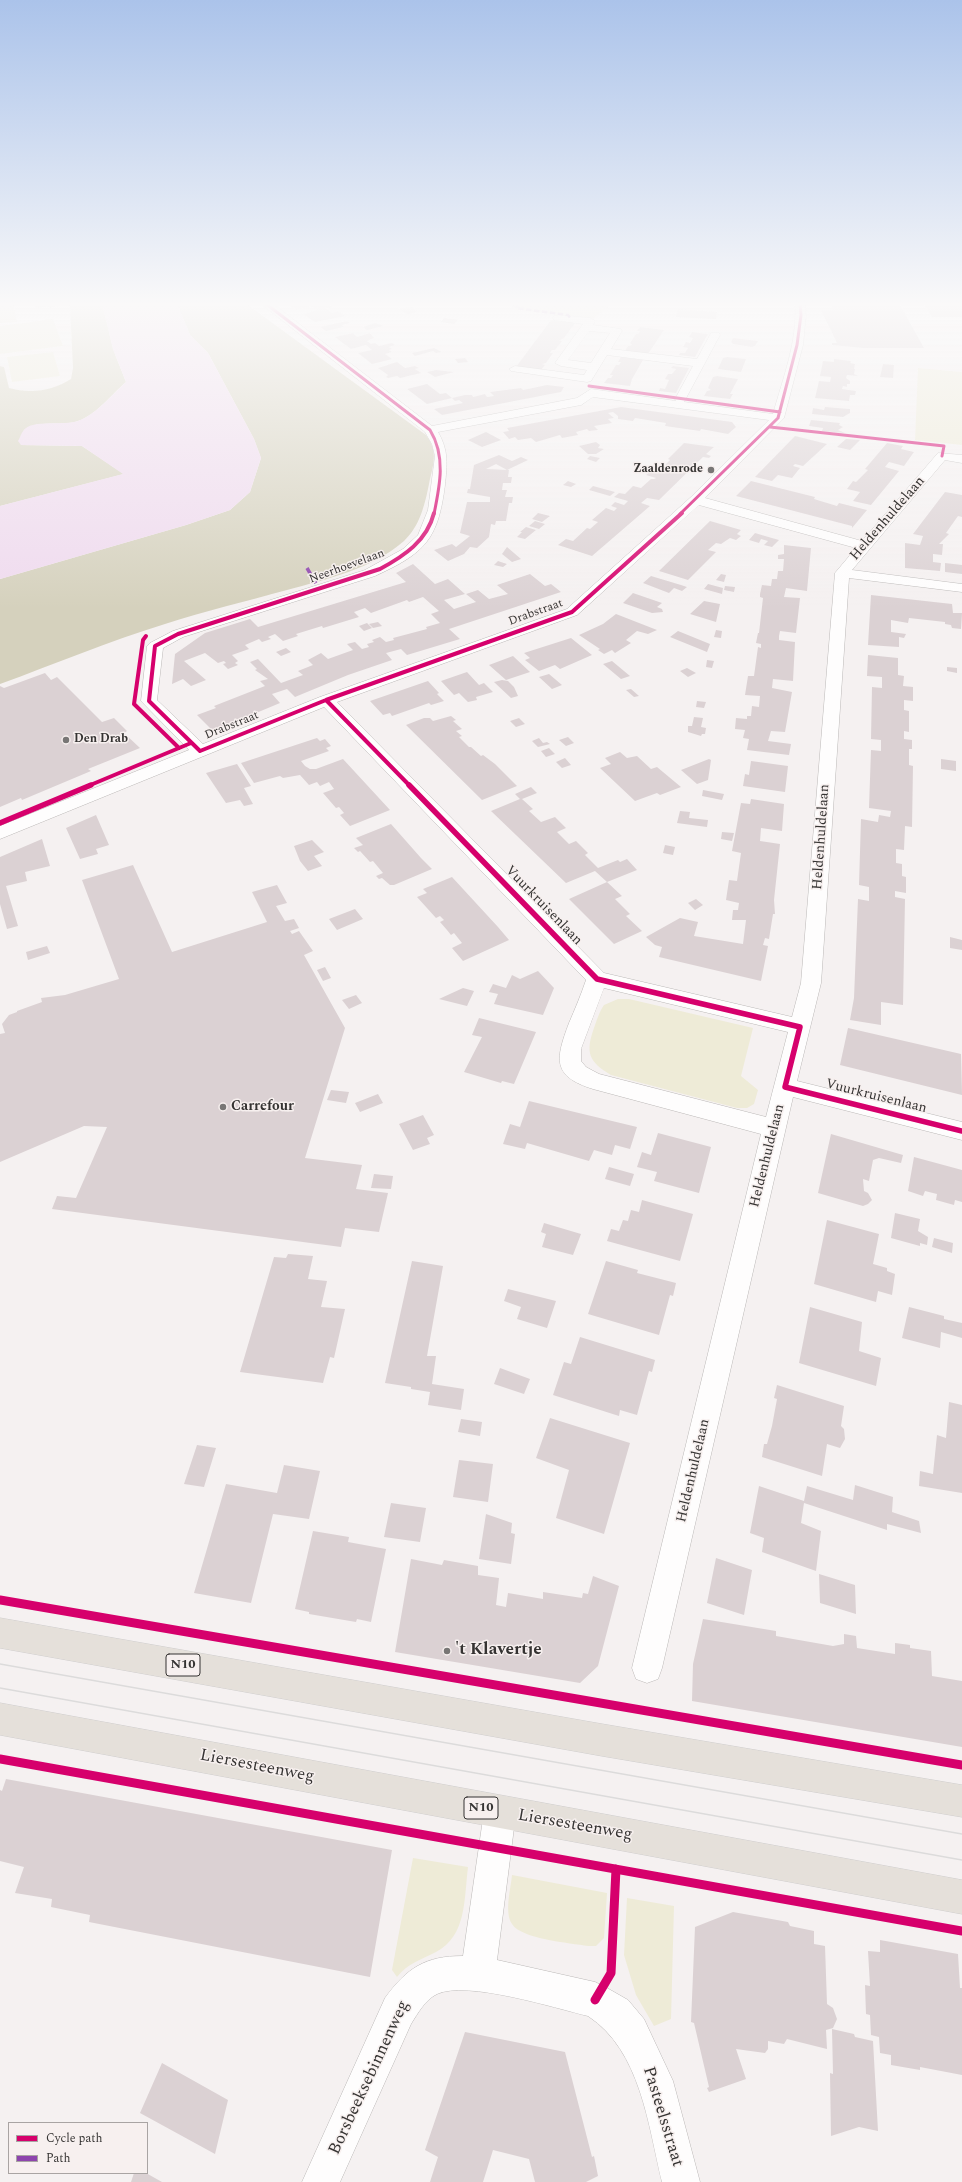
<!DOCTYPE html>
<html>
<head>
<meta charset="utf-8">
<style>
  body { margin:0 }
  #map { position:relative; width:962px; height:2182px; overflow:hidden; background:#f5f1f1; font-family:Spectral,serif }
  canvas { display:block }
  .legend { position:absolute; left:8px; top:2122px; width:140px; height:52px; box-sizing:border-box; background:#f7f0ef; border:1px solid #a9a4a3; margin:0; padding:5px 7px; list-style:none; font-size:12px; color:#353332 }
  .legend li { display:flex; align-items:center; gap:8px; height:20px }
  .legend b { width:20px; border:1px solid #a9a4a3 }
</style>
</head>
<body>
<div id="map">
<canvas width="962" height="2182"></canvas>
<ul class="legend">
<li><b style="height:5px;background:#d6006c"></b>Cycle path</li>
<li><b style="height:5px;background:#8e44ad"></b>Path</li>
</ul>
</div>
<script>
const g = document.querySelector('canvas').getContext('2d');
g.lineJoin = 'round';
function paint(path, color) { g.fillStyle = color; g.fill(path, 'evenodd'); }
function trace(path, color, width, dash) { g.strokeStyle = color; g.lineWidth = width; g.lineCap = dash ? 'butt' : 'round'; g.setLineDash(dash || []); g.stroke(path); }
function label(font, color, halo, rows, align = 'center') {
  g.font = font + ' Spectral,serif'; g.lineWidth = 3; g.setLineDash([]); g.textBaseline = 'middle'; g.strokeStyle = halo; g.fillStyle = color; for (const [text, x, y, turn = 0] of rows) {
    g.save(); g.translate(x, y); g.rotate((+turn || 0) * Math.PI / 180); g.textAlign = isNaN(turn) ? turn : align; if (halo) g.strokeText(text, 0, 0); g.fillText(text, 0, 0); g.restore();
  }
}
const green = new Path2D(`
  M0,303H13L17,322L0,323Z
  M515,303H612L593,319L511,309Z
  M53,319L63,346L0,354V326Z
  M53,352L60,376L12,382L7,357Z
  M918,368L962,372V445L915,440Z
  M618,999H629L753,1028L741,1076L758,1090L754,1104L747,1108H737L611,1075C589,1062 585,1053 594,1028C597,1020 599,1012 604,1005Z
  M413,1858L468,1867C464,1898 467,1936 436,1952C421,1960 408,1963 397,1977L392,1970Z
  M512,1875L607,1893L604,1938L596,1946H588C570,1943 521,1939 512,1924C504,1912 511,1888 512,1875Z
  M627,1898L674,1906L671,2019L654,2026L636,1995L624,1955Z`);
const forest = new Path2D(`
  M65,303H102L113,349L126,382C112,394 96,415 78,421C61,427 39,419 24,430L21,445L82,446L124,474L0,506V366L4,367L9,388C31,394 52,391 71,379L73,368L70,306Z
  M177,303H245L426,435C439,452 433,465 429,484C425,504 420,526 404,541C372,569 327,579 287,590C247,601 205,611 165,624C109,641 55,664 0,684V579L186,525L230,510L250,492L261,458L254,439L208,353L190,335Z`);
const water = new Path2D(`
  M102,303H177L190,335L208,353L254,439L261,458L250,492L230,510L186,525L0,579V506L123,474L82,446L21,445L18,441C20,438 21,433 24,430C32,419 65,426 78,421C94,416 113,394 126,382L113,349Z`);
const building = new Path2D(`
  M30,303H59L62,305L50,308L45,306L38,308Z
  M287,303H327L332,307L326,309L332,313L338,311L345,316L315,322L303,314L318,310L312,306L297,310Z
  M840,303H899L924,348H863L832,345V343H837L821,310H833L832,306H842Z
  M923,303H962V317H932Z
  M412,307L417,310L414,311L416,312L408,314L398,309Z
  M678,309L717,312L716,319L676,317Z
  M444,318L458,320L454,324L441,322Z
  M551,320L575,323L564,338L559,341H562L555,350H552L550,353H553L546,363L542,364L545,365L541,370L516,367Z
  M347,321L350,323L342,325L344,327L326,331L320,327Z
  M375,323L384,326L367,330L363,327Z
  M640,327L664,330L648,354L625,351L628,346L632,345L630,343L636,334H638L640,331H637Z
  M692,332L708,334L695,357L679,355L680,353H685L688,348L683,347L686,342L690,343L693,338L689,337Z
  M353,333L357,337L370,333L374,338L367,341L371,344L375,343L379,346L392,343L395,345L389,347L392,349L389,350L392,352L385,354L392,359L372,364L358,353L372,350L366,345L351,349L335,337Z
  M733,338L758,341L755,346L752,347L733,344L731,342Z
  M434,348L442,352L436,353L433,351L415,356L412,353Z
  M621,357L643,360L632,379L630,386L604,383L608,378H611L613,375H610L616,365H619L621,362H618Z
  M727,357L746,359L741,372L718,369L723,358Z
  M465,358L468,362L458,363L455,359Z
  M834,359L851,361L850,363L855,364L854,369L846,368L855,369L854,374L858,376L847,375L846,378L850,381V384H847V387L843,386L842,389L856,391L855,395H850L849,401L815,398L819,381L830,382L831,377L820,376L823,361L834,362Z
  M397,362L405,368L415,366L419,368L415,369L421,373L400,378L397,376L388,378L386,377L388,375L378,368Z
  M883,364L894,365L893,378L880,377Z
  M673,366L689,368L676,393L659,391L660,388L665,389L669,380L665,379L668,374H672L676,369L671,368Z
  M436,370L454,372L435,377L427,372Z
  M717,376L738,379L730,394H733L730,399L704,396L707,391L711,390L708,388L713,377Z
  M427,384L440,394L446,393L452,398L427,404L407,389Z
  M547,385L564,387L561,392L442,415L434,409L463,403L459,400L455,401L452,398L465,395H472L473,397L485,394L487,397L494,396L490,392L521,388L523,390Z
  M621,407L732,422L736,427L728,434L701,429L700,431L665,426L666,423L635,418L633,421L618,419V416L613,412L608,413L614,418L608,419L612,423L594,426L598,430L589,431L587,429L576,432L578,435L562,438L560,435L536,442L531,438L518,440L515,437L509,439L503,432L509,431L507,428Z
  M825,407L850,409V413L843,417L812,414L813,408L824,410Z
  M811,420L840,423L839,425L843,427L838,430L845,433L822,431L823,428L809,426Z
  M486,432L501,440L482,447L468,440Z
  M795,436L827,444L803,466L795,464L793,466L800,468L792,478L778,475L772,481L755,477Z
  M846,439L860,440L850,450L837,447Z
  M596,442L600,445L598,448L604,449L596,454H588L579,446Z
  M684,443L714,447L706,454L711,456L709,458L703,457L659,500L647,498L641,503L650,506L592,556L558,545L566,539L573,541L587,528L590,529L598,522L592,520L606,508L614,511L617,508L611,506L615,502L624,505L628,501L614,497L619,493L625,494L633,486L641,488L651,479H654L656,478L646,475L655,468H666L668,466L665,465L670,460L668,459Z
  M887,443L903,446L901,449L914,452L904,466L889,462L885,467L899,471L871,505L853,501L860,492L847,489L853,481L856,482L868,470L865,469Z
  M499,455L512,461L521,457L528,460L507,470L496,464L486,469L509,470L508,477H512L511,483H503L502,490H507L505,497H513L512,503H509L506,521H496L495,525L491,524L489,537L477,548L470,547L464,554L448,561L434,550L452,544L456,547L470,536L460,533L467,502H490V497L467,493L468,489H470L474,465Z
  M590,456L600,458L596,462L587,459Z
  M568,481L576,484L571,487L563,485Z
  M751,481L815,497L814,499L837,506L839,503L867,510L852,528V526L736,496Z
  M593,486L615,492L610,496L589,490Z
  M945,492L962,495V517L958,516L946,533L949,534L939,544H943L942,555L933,554V562L941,563L940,571L905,568V543L920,545L923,536L913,534Z
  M538,513L550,516L542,522L532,519Z
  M535,521L545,524L539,529L529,526Z
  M710,521L741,530L737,534L741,536L736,540L730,538L721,544L716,543L708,550L716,552L688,580L659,571Z
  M526,527L536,530L525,539L517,537L522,532H520Z
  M755,533L765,536L779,540L772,547L764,545L768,541L761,539L759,543L749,540Z
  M784,545L811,548L807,591L786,588L784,597L800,598L796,633L780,631L779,636V640L795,642L793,681L773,679L772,688L792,692L785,732L771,731L768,741L791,744L789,755L747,750L749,739L743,738L745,730L735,729L736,718L747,719V716H751L752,706L759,707L760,696L745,695L748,676H754L758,647L761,648V644L756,643L758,633H759L763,598L760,597V594L762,585L771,586L772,579H777L778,571H783L784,559H778V555L784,554Z
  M507,547L521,559L512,562L502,554Z
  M498,561L507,564L503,567L494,565Z
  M945,563L962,565V574L945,572Z
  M413,564L435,584L448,579L465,594L444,600L454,609L476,602L466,594L478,590L489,599L508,594L497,585L530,574L545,586L551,584L561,592L449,629L460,639L407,655L401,649L386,653L392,660L348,675L295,697L287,689L272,694L280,703L213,731L197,715L216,708L214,706L265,686L260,681L268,679L255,670L257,669L250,662L258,659L281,683L303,675L298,671L313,665L308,660L321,653L328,659L353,650L347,644L355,642L362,649L369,647L367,644L374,642L372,640L380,637L386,642L394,640L393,638L427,629L426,627L440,623L431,614L439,611L423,597L409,602L407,600L371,613L365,608L354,612L359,617L323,628L322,626L296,634L298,636L283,641L275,634L268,637L271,639L262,642L259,639L245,645L249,649L232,655L238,661L235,663L238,665L228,669L223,664L226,663L224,661L218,663L205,653L184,661L206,680L191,686L183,679L172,684L175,654L205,633L250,619L258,627L406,582L396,573Z
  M721,574L726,575L724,582L716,580Z
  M651,576L681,585L687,587L682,591L674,588L669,593L643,583Z
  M708,584L723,588L722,594L704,589Z
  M725,586L735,587L734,592L724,590Z
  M633,593L662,603L657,607L662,609L663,612L652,613L623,603Z
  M871,595L952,604L953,613H962L961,629L952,628L951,625L945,624V622L909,618L908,623L891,620V632L906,634L904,638L899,637V647L868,645Z
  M704,601L720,604L716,622L690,614Z
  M616,614L657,630L648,634L637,631L626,640L631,643L615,653L612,650L604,654L598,650L600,649L579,635L603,624Z
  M378,622L382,626L373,628L369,624Z
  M367,623L372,628L364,631L359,626Z
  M716,630L722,631L721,638L714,637Z
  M678,631L710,644L707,652L670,637Z
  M571,638L592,655L560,669L555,665L539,671L525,660L530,658L524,653Z
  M286,648L291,652L281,656L276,652Z
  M868,655L898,658V675L904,676L903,686L913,687V701L904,700V710L909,711V732L904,731V739L912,740V749H909V765L913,766L912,827L905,826L904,850L896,849V863L902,864V876L906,877V893L895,891V897L905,899L903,1005L881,1002V1025L850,1020L854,998L858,899L869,901V887L859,885L861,819L878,822L879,815L890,817L891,811L869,808L871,750L881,751V740L871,739L872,687L882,688V677L867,676Z
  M513,656L530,672L506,680L489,665Z
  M707,660L714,661L712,668L706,667Z
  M612,661L630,676L621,679L603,664Z
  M947,667L957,668V673L947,671Z
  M687,668L696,673L688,677L680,671Z
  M467,672L479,685L484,683L493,692L476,697L477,700L468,702L459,693L454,695L441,681Z
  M45,673L51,680L57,677L102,722L114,718L127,731L124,733L140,748L88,769L91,771L22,800L21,798L0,807V686L4,688Z
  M549,674L562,685L552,689L539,677Z
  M502,680L508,681L514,687L518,696L511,698L494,682Z
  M428,681L439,693L437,694L444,701L431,705L429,703L392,716L390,713L383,715L370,701Z
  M631,689L639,696L634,697L626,690Z
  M697,701L706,702L704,708L696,707Z
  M451,716L456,720L453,721L462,729L456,731L462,736L459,737L469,747H471L481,756L483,755L495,764L517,786L482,800L406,725L424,718H430L433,721Z
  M694,717L703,718L701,727L706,728L705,734H702L701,736L688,732V726H692Z
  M519,718L525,724L516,727L510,721Z
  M568,737L574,743L566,746L559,740Z
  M317,738L320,741L325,739L331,746L326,748L329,751L301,761L305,766L310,769H316L343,759L390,810L350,826L340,815L344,813L339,807L336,808L323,793L334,789L329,782L320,786L317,782L309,785L300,775L283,778L280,776L254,783L241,763Z
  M539,738L543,743L547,742L550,744L538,747L532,741Z
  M549,748L555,754L546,757L541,751Z
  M620,752L627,758L637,756L651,769L657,767L681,787L660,795L657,793L635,801L600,768L611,764L605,758Z
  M565,758L571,765L562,768L556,762Z
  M709,759L711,760L708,780L697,784L681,770Z
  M941,759L956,761V771L941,769Z
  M751,761L788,766L785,792L743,786L745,774L749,775Z
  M237,764L251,786L244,788L253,804L244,806L240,800L226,803L206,773Z
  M531,787L537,793L522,799L533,809L529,811L541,822L555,817L566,828L557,832L569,844L576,841L588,853L585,855L598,868L618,860L620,862L627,859L637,870L607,882L595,871L566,883L491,811L520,799L515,794Z
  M703,790L724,794L722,800L702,796Z
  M751,799L784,804L782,831L761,828L760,841L780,844L774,900L775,914H773L769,939L765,938L763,945L768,946L761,981L659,957L662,947L655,945L646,937L680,918L698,922L694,936L743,944L746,920H732L733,910H738L739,903L726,900L729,880L737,881L741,853L732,851L741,803L750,804Z
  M680,811L690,812L689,818L708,820L707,827L677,823Z
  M96,815L109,845L96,849L98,854L80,859L66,828Z
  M391,824L421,858L432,869L394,885H390L382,878L379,879L376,876L383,873L373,861L370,862L360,851L358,852L354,848L363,845L356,838Z
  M722,832L734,833L732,841L721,839Z
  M42,839L50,866L25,872L27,881L6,886L18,926L7,929L0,904V857Z
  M312,840L324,852L314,856L322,866L308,871L300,861L294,846Z
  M665,845L675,847L673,855L663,853Z
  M133,865L172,952L267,922L252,892L277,885L287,903L276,906L285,921L294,919L299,928L290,931L292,934L299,931L313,951L304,955L345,1028L305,1158L362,1165L356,1189L388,1193L379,1232L345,1228L341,1247L52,1209L57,1196L76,1198L107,1127L84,1126L0,1162V1034L5,1033L2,1024L9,1015L17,1012V1011L42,1002L41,998L65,995L119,979L82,880Z
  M452,877L498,927L509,940L463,961L452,948L462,943L454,933L451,935L447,930L440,922L444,920L440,916L436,918L417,897L427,893L423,889Z
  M607,882L622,896L615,899L630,914L626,916L642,931L614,944L569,899Z
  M696,899L703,905L695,910L688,903Z
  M355,909L363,919L337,930L329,919Z
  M950,937L962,940V950L950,948Z
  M47,946L50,953L28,960L26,952Z
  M325,967L331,978L323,981L317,970Z
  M538,971L554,988L543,1015L494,1004L498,994L489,992L493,984L506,988L512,975L520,979Z
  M463,988L474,991L467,1006L439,999Z
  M356,995L362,1003L349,1009L342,1000Z
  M479,1018L536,1032L514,1084L502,1081L501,1083L464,1072L482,1037L472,1035Z
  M848,1028L961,1054L962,1095L840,1065Z
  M331,1090L349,1092L346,1103L327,1100Z
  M378,1094L383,1103L360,1112L355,1103Z
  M529,1101L637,1127L630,1149L615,1145L612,1155L594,1150L589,1161L527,1143L525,1149L503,1144L510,1124L520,1127Z
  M423,1115L434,1135L427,1138L430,1144L413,1150L399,1124Z
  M658,1133L711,1147L699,1193L654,1181L657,1172L637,1167L642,1152L651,1155Z
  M831,1134L903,1155L901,1163L879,1158L873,1160L869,1181L863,1179L864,1191L868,1193L872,1200L868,1204L863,1206L818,1193Z
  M914,1157L962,1170V1202L955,1200L954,1205L936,1200L937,1194L925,1191L923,1196L908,1191Z
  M609,1167L634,1174L630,1186L605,1179Z
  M374,1174L393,1176L391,1189L371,1188Z
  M642,1200L693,1214L680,1261L607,1241L611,1229L619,1231L623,1220L628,1221L631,1210L639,1212Z
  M895,1213L920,1219L918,1231L928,1237L927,1245L920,1243V1246L891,1238Z
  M827,1220L879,1234L873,1264L887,1268V1271L895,1274L892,1295L878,1291L876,1302L814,1284Z
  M544,1223L581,1234L573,1255L542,1247L546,1234L541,1232Z
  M934,1238L953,1243L952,1253L932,1247Z
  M288,1254L313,1256L308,1279L327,1281L321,1307L345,1309L334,1358L330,1357L323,1383L240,1372L274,1257L286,1258Z
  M412,1261L443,1266L427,1356H436L432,1384L464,1389L461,1410L428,1405L430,1392L411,1389V1387L385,1383Z
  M606,1261L638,1270L637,1273L676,1283L673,1296L670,1295L659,1335L588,1314Z
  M508,1289L556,1301L547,1328L517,1319L521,1307L504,1301Z
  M810,1307L862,1322L859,1351L881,1358L876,1386L799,1363Z
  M909,1307L944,1316V1319L962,1323V1338L941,1332L940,1348L902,1338Z
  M580,1337L655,1360L652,1372L649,1371L637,1415L620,1410L619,1416L553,1395L564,1362L571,1364Z
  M500,1368L530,1379L524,1394L494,1384Z
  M777,1385L844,1406L841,1426L844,1429L845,1439L840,1448L827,1444L822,1476L762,1457L764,1444H767L772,1426L777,1399L774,1398Z
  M949,1402L962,1405V1493L919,1486L920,1471L933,1474L937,1435L946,1438Z
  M550,1418L630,1443L604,1534L556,1518L569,1470L536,1458Z
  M461,1419L482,1422L480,1436L458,1432Z
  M197,1445L216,1448L204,1487L184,1484Z
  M459,1460L493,1464L488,1502L453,1497Z
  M284,1465L320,1471L309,1519L273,1514L251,1603L194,1593L226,1484L277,1493Z
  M855,1485L893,1497L892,1512L919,1521L921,1533L887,1524V1530L804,1503L801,1523L821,1531L816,1571L762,1552L764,1538L750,1533L759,1486L804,1501L807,1486L853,1500Z
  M391,1503L426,1508L420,1542L384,1537Z
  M486,1514L512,1523L511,1533L515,1534L511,1564L479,1559Z
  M313,1531L349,1537L348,1542L386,1549L371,1622L357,1619L356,1622L309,1614V1612L295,1609Z
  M716,1558L752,1570L744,1615L707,1603Z
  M411,1559L442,1565L444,1560L478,1566V1575L499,1578L496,1605L506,1607L508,1593L543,1599V1592L582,1598L583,1593L588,1594L593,1576L619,1586L598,1666L580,1683L395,1652Z
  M819,1574L855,1585L856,1614L820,1603Z
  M703,1619L776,1631V1636L833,1646L844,1644V1634L856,1636L857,1648L895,1654V1643L910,1645V1648L931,1651L932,1676L962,1681V1747L692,1701L693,1664Z
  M6,1779L392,1850L370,1977L89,1922L90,1915L51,1907L52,1899L15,1893L24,1867L0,1861V1790L2,1791Z
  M733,1912L788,1922L790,1926L814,1931V1944L825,1946L827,2004L833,2008L837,2019L833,2028L826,2030L827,2049L787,2039L784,2044L768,2041V2049L765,2053L736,2049L746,2079L709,2092L707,2088L709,2087L694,2023L691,2022L695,1927Z
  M880,1940L958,1954L960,1988H962V2075L920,2067V2070L891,2065V2055L880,2053L879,2037L871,2035L870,2015L866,2014L865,1985L870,1986L868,1951L880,1952Z
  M832,2029L854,2034L855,2037L873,2041L878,2131L859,2127L831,2136L830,2073L833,2074Z
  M465,2032L565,2052L592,2157L594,2156L598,2176L586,2182H535L529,2159L493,2150L483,2182H430L438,2157L425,2150Z
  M162,2063L228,2100L215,2154L140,2113Z
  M134,2173H146L162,2182H131Z`);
const street = new Path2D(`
  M260,303H272L432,426L577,398L591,389L676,401L675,399L693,366L607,355L591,381L587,382L511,371L509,369L515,366L584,375L587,370L561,366L555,363L583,324L554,320L553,318L554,316L558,315L590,318L595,321L593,325L621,329L622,331L611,349L697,359L711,333H719L720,335L684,402L773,414C783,378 798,340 795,303H805L806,315L803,345L784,418L705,498L862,541L938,453L962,455V463L945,460L852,570L962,584V592L849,578L821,983L797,1081L962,1122V1140L793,1097L662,1668L658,1679L647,1683L636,1679L632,1668L761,1134L593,1089C551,1076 556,1058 569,1023C575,1009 581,995 586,980L324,707L0,839V826L189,750L141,701L147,646L150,643L173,631L365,570L403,549L418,535L428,510L435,456L432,444L425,432ZM589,331L610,333L591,363L568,360ZM593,397L769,420L691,497L567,609L320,697L203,744L157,700L163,648L183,637L375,576C425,553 438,540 445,485C447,465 449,451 438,432L581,405ZM699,505L856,548L835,573L801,983L792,1017L604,973L337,702L577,615ZM604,988L788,1032L766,1117L599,1074L586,1067L581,1061V1049Z
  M500,1796L512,1800L516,1812L497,1960L595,1982L607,1988L628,2000L644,2019L673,2081L700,2182H662C648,2125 641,2051 588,2016C555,2008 466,1980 437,1994C425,2000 418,2013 411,2024L340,2182H302L385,1998C407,1968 425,1956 463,1956L484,1812L488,1800Z`);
const primary = new Path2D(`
  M0,1618L602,1724L962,1785V1817L602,1756L0,1648Z
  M0,1703L962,1880V1914L0,1735Z`);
const tram = new Path2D(`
  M0,1664L962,1834
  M0,1688L962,1860`);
const quietFar1 = new Path2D(`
  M519,303L516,308L568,315L571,319`);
const quiet = new Path2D(`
  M307,568L317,585`);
const cyclewayFar3 = new Path2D(`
  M265,303L430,430C446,456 440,485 434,514
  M589,386L780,412
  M770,427L944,446L942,456
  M680,514L778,418L797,345L801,315L800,303`);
const cyclewayFar2 = new Path2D(`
  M434,513C427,541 404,556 380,569L178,634L155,646L149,701L200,751L326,700L572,612L682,513
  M146,636L143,640L134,704L179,748
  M326,700L410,786
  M88,786L191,743`);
const cyclewayFar1 = new Path2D(`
  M409,785L597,979L800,1027L785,1087L962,1131
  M0,823L91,785`);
const cycleway = new Path2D(`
  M0,1600L962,1765
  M0,1759L962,1931
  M595,2000L611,1973L616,1869`);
const markers = [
  [711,470,4,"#787675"],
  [66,740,4,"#787675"],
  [223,1107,4,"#787675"],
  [447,1651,4,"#787675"]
];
const farPoinames = [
  ["Zaaldenrode",703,470],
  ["Den Drab",74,740,"left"]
];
const farStreetnames = [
  ["Neerhoevelaan",347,567,-20],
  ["Drabstraat",536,613,-20],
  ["Drabstraat",232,726,-22]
];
const shields = [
  [183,1665,34],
  [481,1808,34]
];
const shieldNames = [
  ["N10",183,1665],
  ["N10",481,1808]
];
const streetNames = [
  ["Heldenhuldelaan",888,519,-49],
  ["Heldenhuldelaan",822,837,-86],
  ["Vuurkruisenlaan",543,906,46],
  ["Vuurkruisenlaan",876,1097,14],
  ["Heldenhuldelaan",768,1156,-76],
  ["Heldenhuldelaan",694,1471,-77]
];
const poiNames = [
  ["Carrefour",231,1107]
];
const nearPoinames = [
  ["'t Klavertje",455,1651]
];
const nearStreetnames = [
  ["Liersesteenweg",257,1767,11],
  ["Liersesteenweg",575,1826,10],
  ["Borsbeeksebinnenweg",370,2078,-65],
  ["Pasteelsstraat",662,2117,73]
];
paint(green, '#eeebd7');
paint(forest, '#d5d1bd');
paint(water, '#efdaee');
paint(building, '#dbd1d3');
trace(street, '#bbb8b7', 1);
trace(primary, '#cfcdcd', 1);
paint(street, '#fefdfd');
paint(primary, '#e5e0da');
trace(tram, '#dcdbdb', 1.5);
trace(quietFar1, '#8e44ad', 2.5, [5.5, 2.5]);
trace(quiet, '#8e44ad', 3.5, [7, 3.5]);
trace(cyclewayFar3, '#d6006c', 3);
trace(cyclewayFar2, '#d6006c', 4);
trace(cyclewayFar1, '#d6006c', 5.5);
trace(cycleway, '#d6006c', 9);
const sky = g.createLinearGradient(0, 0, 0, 609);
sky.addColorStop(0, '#abc3ea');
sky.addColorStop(0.5, '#faf9f9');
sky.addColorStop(1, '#faf9f900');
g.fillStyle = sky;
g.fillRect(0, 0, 962, 609);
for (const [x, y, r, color] of markers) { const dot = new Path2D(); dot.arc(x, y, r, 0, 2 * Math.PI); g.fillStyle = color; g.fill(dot); trace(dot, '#f7f0ef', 1.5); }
label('bold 12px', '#353332', '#f7f0ef', farPoinames, 'right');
label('12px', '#353332', '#f7f0ef', farStreetnames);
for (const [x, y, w] of shields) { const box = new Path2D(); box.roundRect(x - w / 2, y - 11, w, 22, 3); g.fillStyle = '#f7f0ef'; g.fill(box); trace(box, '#353332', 1); }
label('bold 13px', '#353332', null, shieldNames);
label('14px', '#353332', '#f7f0ef', streetNames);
label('bold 14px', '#353332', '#f7f0ef', poiNames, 'left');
label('bold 17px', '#353332', '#f7f0ef', nearPoinames, 'left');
label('17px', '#353332', '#f7f0ef', nearStreetnames);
</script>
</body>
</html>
